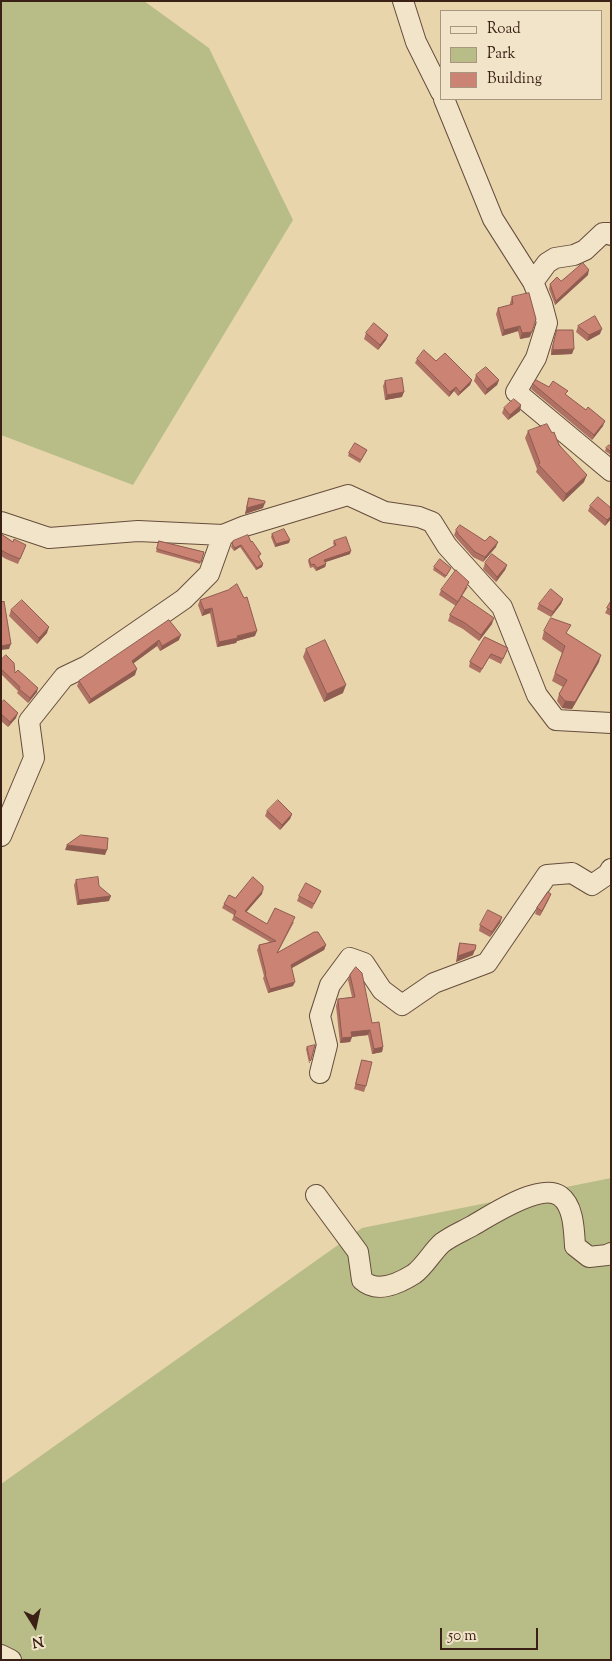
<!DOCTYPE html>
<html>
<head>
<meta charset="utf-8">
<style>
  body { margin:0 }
  #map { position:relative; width:612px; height:1661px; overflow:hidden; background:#e9d5ac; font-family:"Sorts Mill Goudy",serif }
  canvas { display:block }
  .frame { position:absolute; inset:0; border:2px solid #3b2016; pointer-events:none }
  .legend { position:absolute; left:440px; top:10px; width:162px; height:90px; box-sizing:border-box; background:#f1e4c9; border:1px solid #a89681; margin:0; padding:6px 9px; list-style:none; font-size:15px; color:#3b2016 }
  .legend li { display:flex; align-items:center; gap:10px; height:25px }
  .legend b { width:25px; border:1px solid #a89681 }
  .north { position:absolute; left:10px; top:1601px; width:50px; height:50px; -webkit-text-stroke:4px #f1e4c9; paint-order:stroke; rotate:170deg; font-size:14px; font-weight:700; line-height:20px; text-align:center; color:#3b2016 }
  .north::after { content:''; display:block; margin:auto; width:18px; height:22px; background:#3b2016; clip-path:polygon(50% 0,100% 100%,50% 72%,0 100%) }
  .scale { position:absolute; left:440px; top:1628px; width:98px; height:22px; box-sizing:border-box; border:2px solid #3b2016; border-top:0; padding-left:6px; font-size:15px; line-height:18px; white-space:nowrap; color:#3b2016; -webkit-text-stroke:4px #f1e4c9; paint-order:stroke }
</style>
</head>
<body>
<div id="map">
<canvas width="612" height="1661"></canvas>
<div class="frame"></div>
<ul class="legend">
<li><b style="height:6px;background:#f1e4c9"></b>Road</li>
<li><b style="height:14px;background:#b8bd88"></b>Park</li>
<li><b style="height:14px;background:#cb8373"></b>Building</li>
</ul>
<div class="north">N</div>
<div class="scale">50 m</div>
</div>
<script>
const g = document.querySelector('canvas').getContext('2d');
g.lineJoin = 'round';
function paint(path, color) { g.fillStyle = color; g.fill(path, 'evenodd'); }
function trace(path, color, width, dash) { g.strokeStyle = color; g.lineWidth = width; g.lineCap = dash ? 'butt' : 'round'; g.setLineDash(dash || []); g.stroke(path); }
const green = new Path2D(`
  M1,1H144L209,48L293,220L133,485L1,435Z
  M611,1178V1660H1V1484L362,1228Z`);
const minor = new Path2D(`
  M403,1L416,42L441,92
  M444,99L493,219L533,282L542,304L547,323L536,358L516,392L611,471
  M533,282L547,263L555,258L574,255L585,250L603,233H609L611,235
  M1,522L49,538L138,531L223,535L245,526L348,495L385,512L419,517L432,522L447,546L502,607L537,695L556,720L611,723
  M1,836L34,758L29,721L64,677L87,666L184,599L209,574L223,535
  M320,1073L327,1045L320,1016L330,985L350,958L364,963L382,990L402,1005L434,983L487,963L547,875L572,873L592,885L608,874L611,869
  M316,1195L358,1252L362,1280C377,1294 398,1284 414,1274C425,1266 432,1252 442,1243C451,1236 463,1231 472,1226C490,1216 540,1182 560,1196C574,1206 574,1231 575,1246L589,1257L607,1255L611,1253
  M1,1655L11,1660`);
const wall = new Path2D(`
  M588,275L555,305L549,289L550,284Z
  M512,297L530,337L520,339L518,331L502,336L496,314L498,308L510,305V303Z
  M578,326L600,334L587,341L576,332Z
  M557,330L572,354L551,355V350Z
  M366,333L388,335L386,340L378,350L364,339Z
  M417,359L436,361L472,380L470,385L458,396L454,391L449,397L415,363Z
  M476,375L499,380L497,385L485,395L474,381Z
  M385,381L402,397L385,400L383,386Z
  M533,384L549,387L566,395L603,426L592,440L531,389Z
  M521,405L520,411L508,420L502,413L504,408Z
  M528,431L552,433L584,482L563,502L536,472L537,469L525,438Z
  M611,447V455L605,451L606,448Z
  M367,450L360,463L348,456L349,453Z
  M249,498L263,508L245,514L247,504Z
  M590,506L611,508V519L605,526L588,511Z
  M456,530L485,541L496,547L483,562L473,557L457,539L454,535Z
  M1,534L13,542L26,545L18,564L6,559L1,556Z
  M272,534L289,543L275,547L271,537Z
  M159,541L204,552L200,564L156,552Z
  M233,541L251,542L260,556L259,557L263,564L262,567L256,570L240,547L234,551L231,547Z
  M334,541L350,554L325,562L326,564L325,567L316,571L313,567L310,568L308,561L309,559L334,546L333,543Z
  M485,563L507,565L505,570L496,582L483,569Z
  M434,567L451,568L450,570L445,578L433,570Z
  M468,587L462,596L492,624L479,641L463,629L448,621L450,615L456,606L439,595L441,590Z
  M563,599L561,604L551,617L537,609L539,604Z
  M200,600L255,636L237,641L236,643L217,647L210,613L202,616L198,605Z
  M611,601V616L605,613Z
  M11,610L47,633L37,644L9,616Z
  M169,620L179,640L160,651L157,646L133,663L135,675L89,704L77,686L79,681Z
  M544,631L568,634L599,662L572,709L562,708L557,701L559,694L563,687L552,681L562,653L542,639Z
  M485,637L508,648L501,664L489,658L480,673L469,667L470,662Z
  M306,649L343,693L324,702L303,657Z
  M1,660L37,692L28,703L17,693L18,691L1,674Z
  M1,703L16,718L8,727L1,721Z
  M267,811L292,814L290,819L280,830L265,816Z
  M76,880L99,886L109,901L77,905L74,885Z
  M321,891L312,909L297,901L299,896Z
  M262,894L246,912L267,924L294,922L278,952L326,945L324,950L292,968L293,986L268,993L263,978L264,976L257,950L259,945L270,942L232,920L234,915L222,908L224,904L235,898Z
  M549,899L540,916L535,914L537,908Z
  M502,917L500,923L490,937L479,931L480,925Z
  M460,943L473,955L456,962L458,949Z
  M350,975L383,1047L382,1052L372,1054L368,1035L352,1037L350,1042L340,1043L336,1006L338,999L352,997L348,980Z
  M307,1047L310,1063H309L306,1049Z
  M362,1060L366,1086L364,1092L354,1089Z`);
const shadedWall = new Path2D(`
  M589,270L588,275L555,305L556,301Z
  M520,326L518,331L502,336L504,330Z
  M602,329L600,334L587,341L589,335Z
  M532,332L530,337L520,339L522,333Z
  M388,335L386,340L378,350L380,345Z
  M574,349L572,354L551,355L553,350Z
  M472,380L470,385L458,396L460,392Z
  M499,380L497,385L485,395L487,389Z
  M456,387L454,391L449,397L450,392Z
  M404,392L402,397L385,400L387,395Z
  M521,405L520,411L508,420L510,415Z
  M605,421L603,426L592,440L594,435Z
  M587,475L584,482L563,502L566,494Z
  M265,503L263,508L245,514L247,508Z
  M611,516V519L605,526L607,520Z
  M290,540L289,543L275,547L276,544Z
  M498,542L496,547L483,562L485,557Z
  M241,545L240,547L234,551L235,548Z
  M351,551L350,554L323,563L324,560Z
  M263,564L262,567L256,570L257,568Z
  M326,564L325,567L316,571L317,568Z
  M507,565L505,570L496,582L497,577Z
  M563,599L561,604L551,617L553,612Z
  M212,608L210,613L202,616L204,610Z
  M494,618L492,624L479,641L481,635Z
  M49,627L47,633L37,644L39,638Z
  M257,631L255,636L237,641L236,643L217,647L219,642Z
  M181,635L179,640L160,651L162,646Z
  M159,640L157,646L130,666L132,661Z
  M11,644L9,649L1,650V646Z
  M601,655L599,662L572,709L562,708L565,701Z
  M137,669L135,675L89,704L91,699Z
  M346,685L343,693L324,702L327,694Z
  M38,688L37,692L28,703L30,698Z
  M18,713L16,718L8,727L10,722Z
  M292,814L290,819L280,830L282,825Z
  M67,845L107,850L105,855L65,850Z
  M263,890L262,894L243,916L245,911Z
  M551,894L549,899L540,916L542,911Z
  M111,896L109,901L77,905L79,900Z
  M502,917L500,923L490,937L492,932Z
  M326,945L324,950L290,969L291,965Z
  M475,950L473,955L456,962L458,956Z
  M295,982L293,986L268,993L270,989Z
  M370,1030L368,1035L349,1037L351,1032Z
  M352,1037L350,1042L340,1043L342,1038Z
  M383,1047L382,1052L372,1054L374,1049Z`);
const building = new Path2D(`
  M583,263L589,270L556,301L550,284L557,277L561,281Z
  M529,293L536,319L532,332L522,333L520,326L504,330L498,308L513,304L512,297Z
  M595,316L602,329L589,335L578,326Z
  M374,323L388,335L380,345L366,333Z
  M557,330H573L574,349L553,350V345Z
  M424,350L436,361L445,353L472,380L460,392L456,387L450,392L417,359Z
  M486,367L499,380L487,389L476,375Z
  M402,378L404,392L387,395L385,381Z
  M536,380L549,387L553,381L568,391L565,394L586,410L588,407L605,421L594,435L533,384Z
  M514,399L521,405L510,415L504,408Z
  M547,424L552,433L554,432L559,445L587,475L566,494L538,464L540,463L528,431Z
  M355,443L367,450L361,460L349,453Z
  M609,445L611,447V452L606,448Z
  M598,497L611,508V516L607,520L590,506Z
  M249,498L265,501V503L247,508Z
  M460,525L485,541L490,536L498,542L485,557L475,552L458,534L456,530Z
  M284,529L290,540L276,544L272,534Z
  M1,534L13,542L14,539L26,545L20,559L8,554L1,550Z
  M248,535L251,542L252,541L261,554L258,556L263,564L257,568L241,545L235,548L232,544L233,541Z
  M346,537L351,551L324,560L326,564L317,568L314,564L311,565L309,559L336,545L334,541Z
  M159,541L204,552L201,562L157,549Z
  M492,554L507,565L497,577L485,563Z
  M440,559L451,568L446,576L434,567Z
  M456,570L469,582L458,602L441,590Z
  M237,584L244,598L247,597L257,631L237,636L238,638L219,642L212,608L204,610L200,600L228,590Z
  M551,589L563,599L553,612L539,604Z
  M462,596L494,618L481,635L465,623L450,615Z
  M1,600L3,602L4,601L11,644L1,646Z
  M22,600L49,627L39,638L11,610Z
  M611,601V610L607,608Z
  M551,618L571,625L566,633L601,655L575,702L565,701L559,694L567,680L555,673L565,646L544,631Z
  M169,620L181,635L162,646L159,640L132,661L137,669L91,699L79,681Z
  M485,637L508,648L503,659L491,654L482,669L470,662Z
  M325,640L346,685L327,694L306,649Z
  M6,655L14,663L15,673L18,670L38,688L30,698L19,689L20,687L1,669V660Z
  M4,700L18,713L10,722L1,714V703Z
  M278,800L292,814L282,825L267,811Z
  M81,835L108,838L107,850L67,845Z
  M98,877L99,886L111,896L79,900L76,880Z
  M253,877L263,886V890L245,911L267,924L275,908L295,917L277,953L314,932H318L326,945L291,965L295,982L270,989L265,974H266L259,945L276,941L234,916L236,911L224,904L229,895L235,898Z
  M306,883L321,891L314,904L299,896Z
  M548,892L551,894L542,911L537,908Z
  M488,910L502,917L492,932L480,925Z
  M460,943L476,945L475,950L458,956Z
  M356,967L362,973L372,1023L379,1022L383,1047L374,1049L370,1030L351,1032L352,1037L342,1038L338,1001V999L355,997L350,975Z
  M315,1045L311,1060L310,1061L307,1047Z
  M362,1060L372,1062L366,1086L356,1084Z`);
paint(green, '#b8bd88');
trace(minor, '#664d3c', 22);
trace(minor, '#f1e4c9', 20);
paint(wall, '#af7163');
paint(shadedWall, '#8e5c50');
paint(building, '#cb8373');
trace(building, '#8e5c50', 1);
</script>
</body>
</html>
